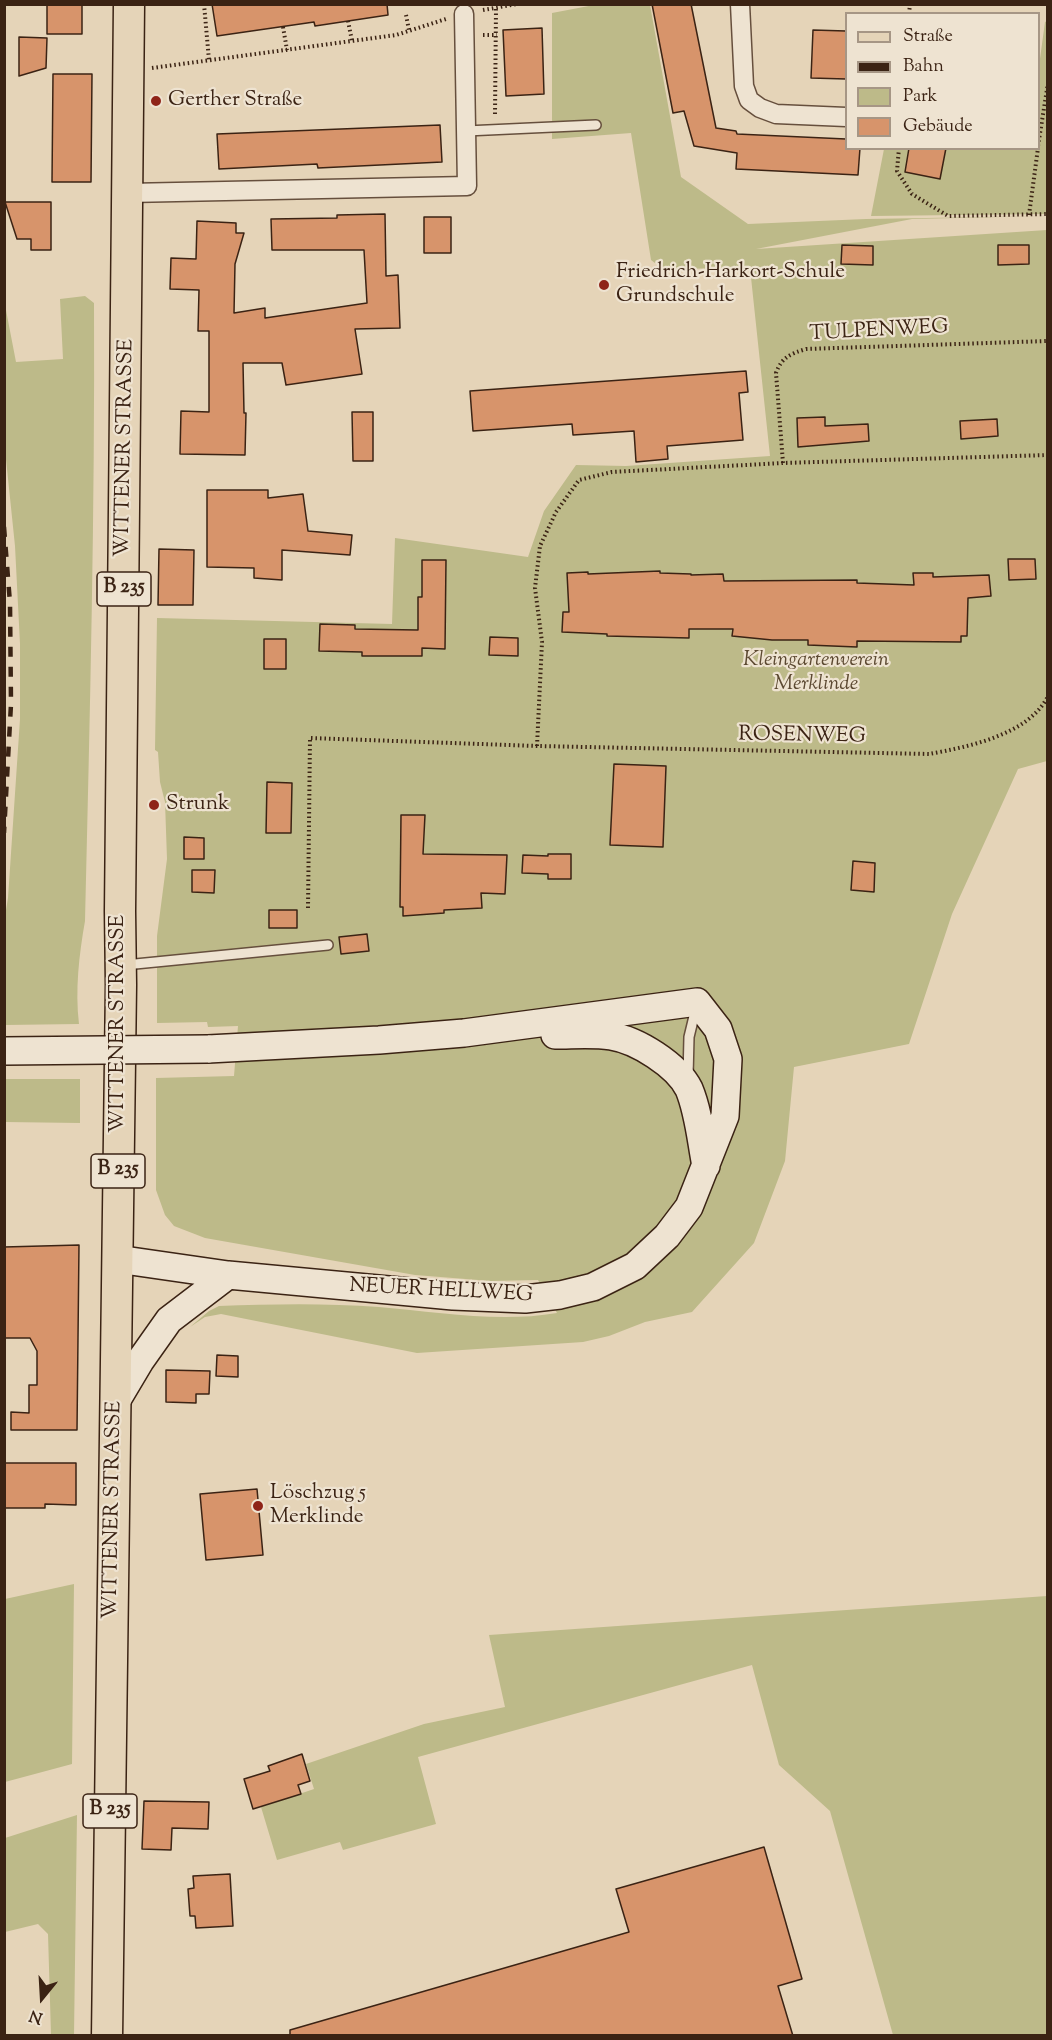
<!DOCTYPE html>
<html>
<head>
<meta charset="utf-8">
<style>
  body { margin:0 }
  #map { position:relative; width:1052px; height:2040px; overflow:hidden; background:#e5d4b8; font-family:"Sorts Mill Goudy",serif }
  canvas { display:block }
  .frame { position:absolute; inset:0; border:6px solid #3b2314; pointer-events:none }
  .legend { position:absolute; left:845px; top:12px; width:195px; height:138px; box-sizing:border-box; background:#eee3d1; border:2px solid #a69685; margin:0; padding:8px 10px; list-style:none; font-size:18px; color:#3b2314 }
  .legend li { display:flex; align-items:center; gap:12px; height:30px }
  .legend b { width:30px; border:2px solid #a69685 }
  .north { position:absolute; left:12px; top:1968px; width:60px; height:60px; -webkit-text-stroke:4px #eee3d1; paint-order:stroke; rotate:198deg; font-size:16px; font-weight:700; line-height:24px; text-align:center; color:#3b2314 }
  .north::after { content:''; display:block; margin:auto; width:21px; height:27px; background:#3b2314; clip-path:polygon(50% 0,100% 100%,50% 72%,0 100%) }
</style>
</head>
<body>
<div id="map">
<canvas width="1052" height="2040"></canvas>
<div class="frame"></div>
<ul class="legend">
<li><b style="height:8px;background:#e5d4b8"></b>Straße</li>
<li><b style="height:8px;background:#3b2314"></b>Bahn</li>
<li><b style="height:16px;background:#bdba89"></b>Park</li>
<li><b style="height:16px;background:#d7946b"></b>Gebäude</li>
</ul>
<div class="north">N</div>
</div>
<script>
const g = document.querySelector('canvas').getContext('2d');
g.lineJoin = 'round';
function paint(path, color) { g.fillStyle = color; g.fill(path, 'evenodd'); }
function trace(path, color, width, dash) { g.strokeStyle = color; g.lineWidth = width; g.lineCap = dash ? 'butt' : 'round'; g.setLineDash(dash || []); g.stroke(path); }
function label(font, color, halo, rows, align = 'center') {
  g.font = font + ' "Sorts Mill Goudy",serif'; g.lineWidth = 4.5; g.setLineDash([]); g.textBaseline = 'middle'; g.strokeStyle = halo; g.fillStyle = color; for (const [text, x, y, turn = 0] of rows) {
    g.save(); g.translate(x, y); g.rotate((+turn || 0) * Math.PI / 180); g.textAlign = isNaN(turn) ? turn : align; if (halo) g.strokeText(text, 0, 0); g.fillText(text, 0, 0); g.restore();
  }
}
const green = new Path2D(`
  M594,5H650L681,177L748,224L866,219L1047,216L912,219L756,249L1047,230V761L1018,769L952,914L909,1044L794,1067L785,1161L754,1243L692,1312L645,1322L609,1336L583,1342L417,1353L221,1314L205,1317L190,1327L209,1311L219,1306C272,1304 326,1303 379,1307C437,1312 499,1323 557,1313L538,1280L491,1281L415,1275L205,1238L174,1226L165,1215L156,1190V1078L234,1076L238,1026L208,1027L207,1022L157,1023V936L167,859L165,802L160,782L158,752L155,750L157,618L392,624L395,538L528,557L544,511L576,465L626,466L770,456L750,268L663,269L651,260L631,133L552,139V13Z
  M1047,21V214L871,216L884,149L1038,148L1039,66L1045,22Z
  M85,296L94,303C95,509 90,715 85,921C79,955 75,990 79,1024L5,1025L4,922L8,898L20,719V644L15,546L4,440L5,305L16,362L63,359L60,299Z
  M5,1079H80V1123L5,1122Z
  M74,1584L72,1764L5,1782V1599Z
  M1047,1596V2035H893L830,1811L779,1765L752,1665L418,1757L436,1824L343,1850L340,1842L277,1860L261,1807L314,1789L306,1764L424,1724L505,1707L489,1635Z
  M77,1815L74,2035H51L48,1934L38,1924L5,1932V1838Z`);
const building = new Path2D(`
  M47,4H82V34H47Z
  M212,4H387L388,15L315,26L314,22L217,36Z
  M652,4H691L716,128L736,131L737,134L846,139V148H860L858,175L736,169L737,153L694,146L684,111L673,113Z
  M542,28L544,94L506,96L503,30Z
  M813,30L846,31V79L811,78Z
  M19,37L47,38L46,68L19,76Z
  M53,74H92L91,182H52Z
  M440,125L442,162L318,168L317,164L219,169L217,134Z
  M909,148H946L940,179L905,172Z
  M5,202H51V250H31V239H17Z
  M385,214L386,276L398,275L400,328L355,329L362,374L286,385L282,363H243L244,413H246L245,455L180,454L181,411L209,412V331H198L199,290L170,289L171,258L196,259L197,221L236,223V233H244L235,264L234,313L265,308V318L367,303L364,250H272L271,219L337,218V215Z
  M424,217H451V253H424Z
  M842,245L873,246V265L841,264Z
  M998,245H1029V264L998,265Z
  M746,371L748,392L739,393L743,440L667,446L668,459L636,462L634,431L573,435L572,424L473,431L470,391Z
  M352,412H373V461H353Z
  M825,417V426L868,424L869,441L798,447L797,418Z
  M997,419L998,436L961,439L960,421Z
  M207,490H268V498L303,494L308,531L352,535L350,555L282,550V580L254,578V568L207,567Z
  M159,549L194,550L193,605H158Z
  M1008,559H1035L1036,579L1009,580Z
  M422,560H446L445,649L422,648V656H362V652L319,651L320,624L355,625V629L418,630V597H422Z
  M660,571V573L691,574V575L723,574L724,581L857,580V583L914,585L913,573H933V577L989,575L991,596L968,598L967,636H961V642L857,641V647L808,645V640H772L732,636L733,629H689V638L607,636V634L562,632L563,612H569L567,573L588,572V574Z
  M490,637L518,638V656L489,655Z
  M264,639H286V669H264Z
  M614,764L666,766L663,847L610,845Z
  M267,782L292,783L291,833H266Z
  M401,815H425L423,854L507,855L505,894L481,893L482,908L444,910V913L403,916V907H400Z
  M184,837L204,838V859H184Z
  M548,854H571V879H548V874L522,873L523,855L548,856Z
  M853,861L875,863L874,892L851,890Z
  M192,870H215L214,893L192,892Z
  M269,910H297V928H269Z
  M367,934L369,951L341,954L339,937Z
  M79,1245L77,1430H11V1412L29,1413V1385H37V1351L30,1338H4V1247Z
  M217,1355L238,1356V1377L216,1376Z
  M166,1370L210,1371L209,1394H196V1403L166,1402Z
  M4,1463H76V1505L45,1504V1508H5Z
  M257,1489L263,1555L206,1560L200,1494Z
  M302,1754L310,1781L298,1785L301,1794L253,1809L244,1779L270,1771L268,1766Z
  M144,1801L209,1802L208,1829L172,1828L171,1850L142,1849Z
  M764,1847L802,1979L778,1986L793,2036H290V2030L629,1932L616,1889Z
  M230,1874L233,1926L196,1928L195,1916H190L188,1889L194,1888L193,1876Z`);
const path = new Path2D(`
  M204,4L209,60
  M483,10L517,4
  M909,14L910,4
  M406,15L409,30
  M348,21L352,41
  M283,27L287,50
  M483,35H497
  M152,68L396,35L446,19
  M495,114L496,8
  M1038,146L1048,83
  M899,148L897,171L912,194L948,216L1048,214
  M1029,215L1038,148
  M783,463L776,373C782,357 790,354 806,349L1048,341
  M537,746L542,642L535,588L540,546L556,512L579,480L612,472L783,463L1048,455
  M308,908L310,738L537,746L929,754C967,747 1029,735 1048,696`);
const service = new Path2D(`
  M466,131L596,125
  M125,965L328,945
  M688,1077L689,1037L696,1008`);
const minor = new Path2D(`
  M740,4L744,86L749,100L760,108L776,114L846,117
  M128,193L467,186L464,14`);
const secondary = new Path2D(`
  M555,1035C573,1035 593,1033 611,1036C637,1040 677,1065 689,1089C699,1113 701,1141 706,1166
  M117,1259L228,1275L453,1296L525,1299L560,1295L593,1287L635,1266L667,1236L689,1207L725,1116L728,1059L718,1029L697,1002L464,1033L379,1040L208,1049
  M115,1403L140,1361L169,1320L228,1275`);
const primary = new Path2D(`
  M107,2036L121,985L120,911L129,4`);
const rail = new Path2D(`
  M4,527L10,603L11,704L4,833`);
const secondaryBridge = new Path2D(`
  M4,1051L208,1049`);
const markers = [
  [156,101,6,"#8f2418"],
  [604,285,6,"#8f2418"],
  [154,805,6,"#8f2418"],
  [258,1506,6,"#8f2418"]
];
const shields = [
  [124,589,54],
  [118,1171,54],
  [110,1811,54]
];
const shieldNames = [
  ["B 235",124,589],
  ["B 235",118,1171],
  ["B 235",110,1811]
];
const poiNames = [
  ["Gerther Straße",168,101],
  ["Friedrich-Harkort-Schule",616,273],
  ["Grundschule",616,297],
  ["Strunk",166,805],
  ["Löschzug 5",270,1494],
  ["Merklinde",270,1518]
];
const streetNames = [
  ["TULPENWEG",879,332,-3],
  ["WITTENER STRASSE",126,448,-89],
  ["ROSENWEG",802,737,1],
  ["WITTENER STRASSE",119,1024,-90],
  ["NEUER HELLWEG",441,1292,3],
  ["WITTENER STRASSE",114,1510,-89]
];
const parkNames = [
  ["Kleingartenverein",816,661],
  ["Merklinde",816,685]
];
paint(green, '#bdba89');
paint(building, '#d7946b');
trace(building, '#3b2314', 1.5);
trace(service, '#664f3d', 12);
trace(minor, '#664f3d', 21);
trace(secondary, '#3b2314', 30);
trace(primary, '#3b2314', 33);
trace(path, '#3b2314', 4, [1.5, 3]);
trace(service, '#eee3d1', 9);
trace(minor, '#eee3d1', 18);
trace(secondary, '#eee3d1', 27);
trace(primary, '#e5d4b8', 30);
trace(rail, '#3b2314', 4.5, [10, 10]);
trace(secondaryBridge, '#3b2314', 30, []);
trace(secondaryBridge, '#eee3d1', 27);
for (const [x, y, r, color] of markers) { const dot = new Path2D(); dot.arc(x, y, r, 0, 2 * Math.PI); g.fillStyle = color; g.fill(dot); trace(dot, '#eee3d1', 2); }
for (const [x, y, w] of shields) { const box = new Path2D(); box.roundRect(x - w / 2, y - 17, w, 34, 4.5); g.fillStyle = '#eee3d1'; g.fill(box); trace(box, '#3b2314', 1.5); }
label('bold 20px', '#3b2314', null, shieldNames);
label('21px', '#3b2314', '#eee3d1', poiNames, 'left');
label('21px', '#3b2314', '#eee3d1', streetNames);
label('italic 21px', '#5c4931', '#eee3d1', parkNames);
</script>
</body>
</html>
